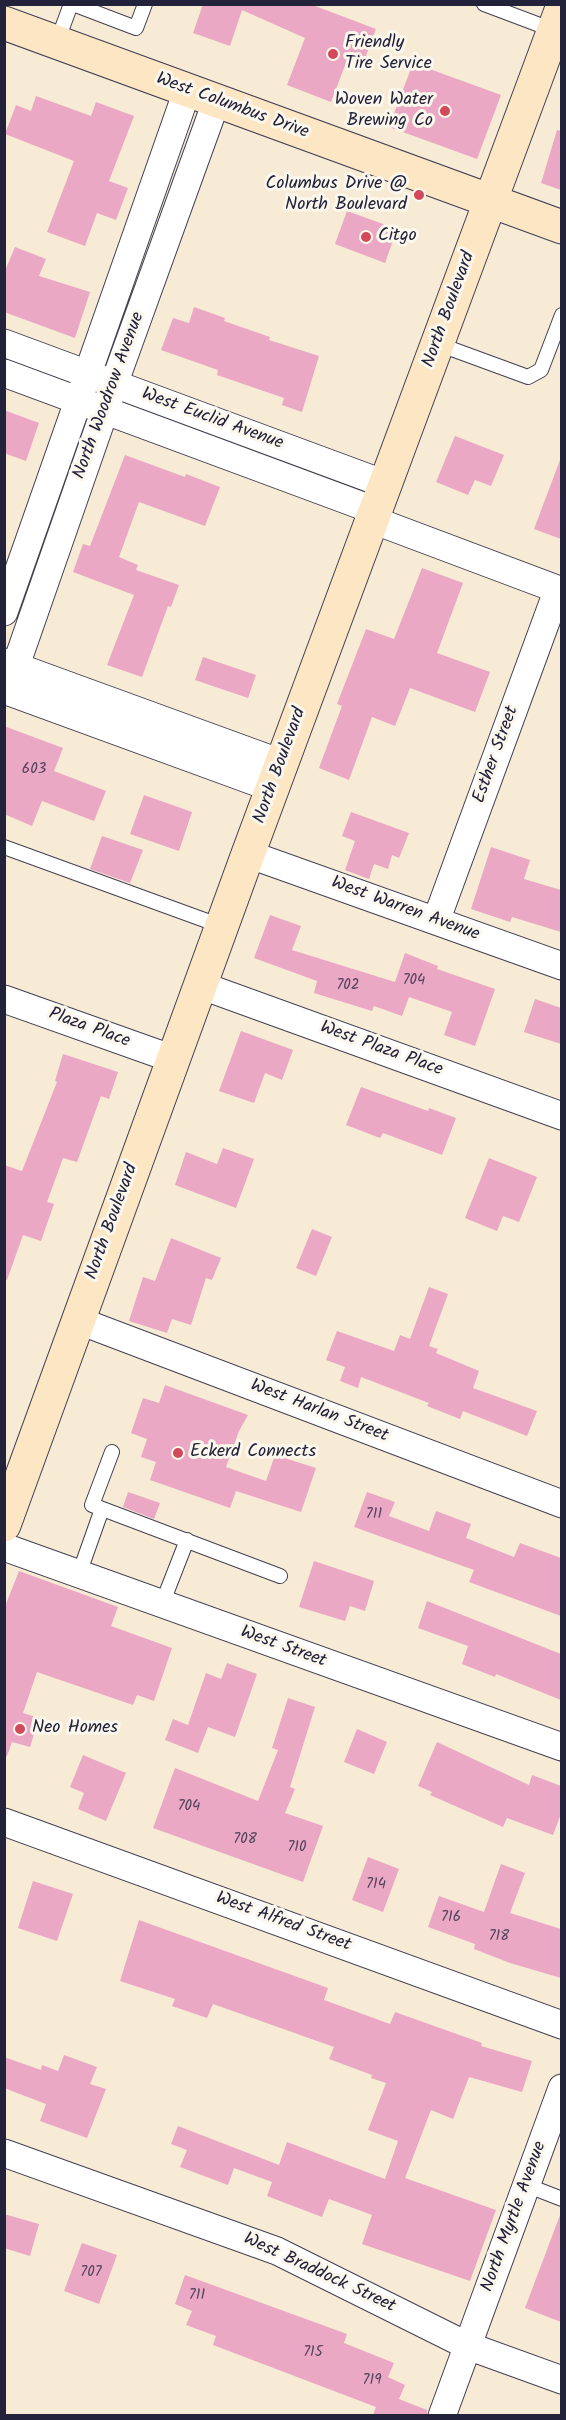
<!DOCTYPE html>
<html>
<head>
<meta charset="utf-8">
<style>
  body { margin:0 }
  #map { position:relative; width:566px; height:2420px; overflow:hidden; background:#f7ebd6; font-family:Kalam,sans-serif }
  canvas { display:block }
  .frame { position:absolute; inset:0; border:6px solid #22223b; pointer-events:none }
</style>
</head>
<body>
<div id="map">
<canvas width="566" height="2420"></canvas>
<div class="frame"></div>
</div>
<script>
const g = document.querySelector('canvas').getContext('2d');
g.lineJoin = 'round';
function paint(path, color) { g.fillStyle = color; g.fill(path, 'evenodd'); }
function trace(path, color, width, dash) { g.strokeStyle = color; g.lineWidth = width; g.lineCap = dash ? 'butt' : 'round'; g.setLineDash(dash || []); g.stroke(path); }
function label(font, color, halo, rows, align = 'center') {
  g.font = font + ' Kalam,sans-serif'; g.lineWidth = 6; g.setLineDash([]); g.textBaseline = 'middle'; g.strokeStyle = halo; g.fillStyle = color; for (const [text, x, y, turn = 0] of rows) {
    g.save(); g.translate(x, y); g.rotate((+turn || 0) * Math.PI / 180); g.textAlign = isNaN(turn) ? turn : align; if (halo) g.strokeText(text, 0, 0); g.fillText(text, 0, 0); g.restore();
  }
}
const building = new Path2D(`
  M203,4H310L376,29L364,61L349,55L331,102L287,85L305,38L242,10L230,46L193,33Z
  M413,63L501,95L477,159L389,127Z
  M36,96L91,116L96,102L134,116L109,181L128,188L116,220L97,213L85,246L47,232L74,161L5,134L16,105L31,111Z
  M557,130L561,131V190L541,183Z
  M347,211L397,229L385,263L335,244Z
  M15,247L46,259L39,276L90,292L75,338L4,312V273Z
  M194,307L225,318L224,321L270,337L269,340L319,356L302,412L282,405L284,398L217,375L218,370L161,350L173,318L189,323Z
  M4,410L39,423L26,461L4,453Z
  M455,436L504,455L491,486L475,480L468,495L436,482Z
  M125,455L185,477L186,474L220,487L205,526L139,502L119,557L138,565L136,570L179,585L171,607L168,606L142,677L107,665L134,595L73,572L83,544L90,546Z
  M560,460L561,461V539L534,529Z
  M422,568L463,583L437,653L490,672L475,712L410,688L395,726L372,717L349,780L319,768L342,706L337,704L366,629L394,639Z
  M203,657L256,675L248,698L195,680Z
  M4,726L63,748L54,771L106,791L94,821L42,801L32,826L4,814Z
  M144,795L192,812L179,851L130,834Z
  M351,812L409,833L399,858L392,855L388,869L374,864L369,879L345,870L355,841L342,836Z
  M102,836L143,850L130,883L90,869Z
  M491,847L530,860L524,879L561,890V932L512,917L510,922L471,909Z
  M270,915L301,926L292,950L395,982L405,953L438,966L437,969L495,989L475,1046L444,1035L452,1012L409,997L402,1016L374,1006L372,1011L314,993L317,981L254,958Z
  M535,999L561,1008V1044L524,1032Z
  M241,1031L293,1050L282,1080L265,1073L254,1103L219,1091Z
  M63,1054L118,1072L109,1099L101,1096L77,1162L63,1158L47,1202L54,1204L41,1241L23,1235L7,1280L4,1279V1165L22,1171L57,1082L55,1081Z
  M361,1087L428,1111L429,1108L456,1118L442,1155L383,1133L380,1138L346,1125Z
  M223,1148L254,1159L236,1208L175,1185L186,1152L217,1164Z
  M489,1158L537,1177L519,1222L503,1216L497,1231L465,1218Z
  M312,1229L332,1237L316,1276L296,1268Z
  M171,1238L221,1258L212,1280L206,1278L191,1325L172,1319L167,1333L129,1321L143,1277L155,1281Z
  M429,1287L448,1294L429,1346L438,1349L436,1353L479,1371L473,1388L537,1411L527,1436L463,1411L460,1419L427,1406L429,1403L361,1377L358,1388L340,1381L345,1367L326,1360L337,1331L394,1351L400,1335L410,1339Z
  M165,1385L248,1415L239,1431L226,1467L266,1481L275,1455L316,1468L301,1512L236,1491L230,1508L150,1480L156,1462L141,1457L147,1439L131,1433L143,1398L159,1403Z
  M128,1492L160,1503L154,1519L123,1507Z
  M367,1492L395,1502L389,1516L429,1531L436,1511L471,1524L466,1538L514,1557L520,1543L561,1558V1616L469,1582L474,1570L354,1527Z
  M314,1561L374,1581L365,1611L350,1606L345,1621L299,1607Z
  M19,1571L118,1607L111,1626L172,1648L154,1701L137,1695L133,1705L37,1672L23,1713L39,1718L30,1747L12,1742L7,1756H4V1609Z
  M427,1601L561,1654V1700L496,1674L495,1677L462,1664L468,1646L418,1628Z
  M227,1663L257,1674L235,1737L208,1727L198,1753L165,1740L173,1719L188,1725L206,1673L221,1679Z
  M288,1698L315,1707L290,1787L295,1789L285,1813L323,1826L303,1882L153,1828L175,1768L258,1801L278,1750L272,1748Z
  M357,1729L387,1742L374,1774L344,1762Z
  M437,1742L529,1785L532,1775L561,1786V1814L553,1835L507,1818L503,1827L430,1795L432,1792L418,1786Z
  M83,1755L126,1773L106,1821L78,1809L84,1793L70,1787Z
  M368,1857L399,1869L383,1912L352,1900Z
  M501,1864L525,1873L510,1913L561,1929V1978L510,1963L474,1949L475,1944L428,1927L439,1896L484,1912Z
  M33,1881L73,1894L57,1941L18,1928Z
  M139,1920L328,1988L324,2000L390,2024L395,2012L482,2043L481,2046L532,2061L522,2092L469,2077L453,2119L431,2110L405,2178L496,2210L470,2281L362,2244L372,2215L329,2199L322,2217L267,2196L272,2182L234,2168L228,2185L180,2167L187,2150L171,2144L178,2126L279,2165L287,2142L385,2179L398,2141L368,2130L386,2083L371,2078L372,2075L329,2059L334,2047L213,2004L207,2018L172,2006L175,1999L120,1981Z
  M64,2055L97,2067L90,2084L106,2089L87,2138L40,2121L46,2104L4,2088V2057L41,2070L42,2065L58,2071Z
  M4,2214L39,2224L30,2256L4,2248Z
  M560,2215H561V2322L525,2308Z
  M82,2243L117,2255L99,2304L64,2291Z
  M185,2275L347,2334L344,2343L394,2363L388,2377L405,2385L399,2399L427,2410V2415H373L376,2407L213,2345L216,2336L186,2325L192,2311L175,2304Z`);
const lane = new Path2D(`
  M73,4L136,28L145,4
  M484,4L553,30
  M57,42L71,4
  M438,344L528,377L541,370L562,315
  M4,847L221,926
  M112,1452L92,1505L280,1576
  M79,1574L102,1509
  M162,1604L187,1540
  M526,2185L562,2199`);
const street = new Path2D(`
  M4,343L385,484
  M4,373L376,511
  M373,520L562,591
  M4,612L187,91
  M4,662L281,763
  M4,690L272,788
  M7,691L114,384L216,102
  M248,854L562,966
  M436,921L558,589
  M200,985L562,1116
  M4,999L173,1059
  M77,1320L562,1504
  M4,1547L562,1747
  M4,1822L562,2025
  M4,2153L277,2251L468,2346L562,2380
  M442,2416L562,2088`);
const secondary = new Path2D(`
  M4,23L562,227
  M4,1525L248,854L562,8`);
const markers = [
  [333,54,6,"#d1495b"],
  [445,111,6,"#d1495b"],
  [419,195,6,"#d1495b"],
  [366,237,6,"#d1495b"],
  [178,1453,6,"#d1495b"],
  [20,1729,6,"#d1495b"]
];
const numberNames = [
  ["603",34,770],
  ["704",414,981],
  ["702",348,986],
  ["711",374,1515],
  ["704",189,1807],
  ["708",245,1840],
  ["710",297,1848],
  ["714",376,1885],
  ["716",451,1918],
  ["718",499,1937],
  ["707",91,2273],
  ["711",197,2296],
  ["715",313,2353],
  ["719",372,2381]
];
const poiNames = [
  ["Friendly",345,44],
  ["Tire Service",345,65],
  ["Woven Water",433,101,"right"],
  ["Brewing Co",433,122,"right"],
  ["Columbus Drive @",407,185,"right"],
  ["North Boulevard",407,206,"right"],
  ["Citgo",378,237],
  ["Eckerd Connects",190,1453],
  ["Neo Homes",32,1729]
];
const streetNames = [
  ["West Columbus Drive",232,107,20],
  ["North Boulevard",450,310,-70],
  ["North Woodrow Avenue",110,396,-70],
  ["West Euclid Avenue",212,420,20],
  ["Esther Street",497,755,-70],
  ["North Boulevard",281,766,-70],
  ["West Warren Avenue",405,910,20],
  ["Plaza Place",89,1029,20],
  ["West Plaza Place",381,1050,20],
  ["North Boulevard",113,1222,-70],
  ["West Harlan Street",319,1412,21],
  ["West Street",283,1648,20],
  ["West Alfred Street",283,1923,20],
  ["North Myrtle Avenue",515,2217,-70],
  ["West Braddock Street",319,2274,25]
];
paint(building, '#eaa8c4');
trace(lane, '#424052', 16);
trace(street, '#424052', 29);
trace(secondary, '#424052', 35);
trace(lane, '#fff', 14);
trace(street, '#fff', 27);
trace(secondary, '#fce6c4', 33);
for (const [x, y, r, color] of markers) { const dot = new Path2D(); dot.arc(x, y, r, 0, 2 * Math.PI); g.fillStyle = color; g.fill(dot); trace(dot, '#fbf7ec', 2); }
label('15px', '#54445d', null, numberNames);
label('18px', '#22223b', '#fbf7ec', poiNames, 'left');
label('18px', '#22223b', '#fbf7ec', streetNames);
</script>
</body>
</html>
